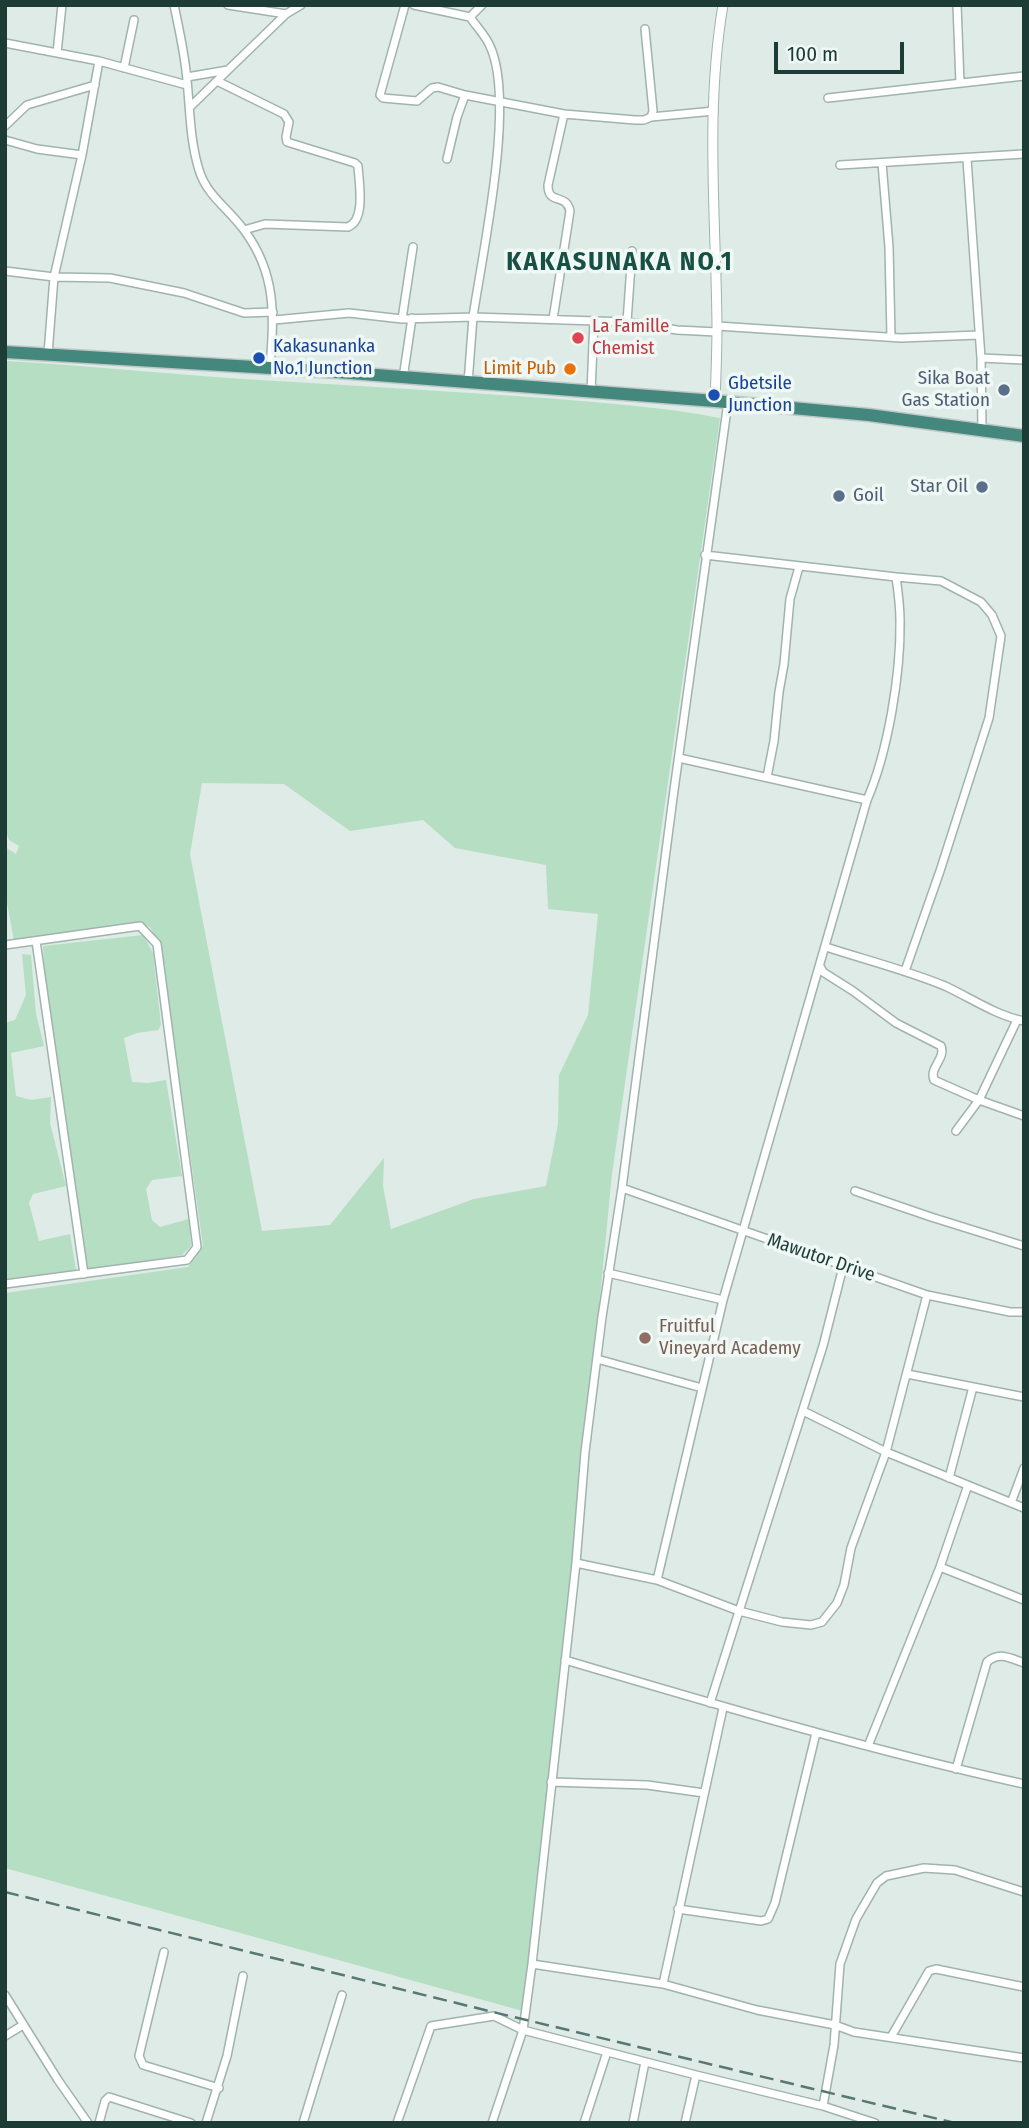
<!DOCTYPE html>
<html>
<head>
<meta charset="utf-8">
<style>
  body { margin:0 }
  #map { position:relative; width:1029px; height:2128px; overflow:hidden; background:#deebe6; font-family:"Fira Sans Condensed",sans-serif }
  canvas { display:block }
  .frame { position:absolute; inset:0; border:7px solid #1e3c36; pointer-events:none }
  .scale { position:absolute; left:774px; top:42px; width:130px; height:32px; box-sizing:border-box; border:4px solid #1e3c36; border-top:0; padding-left:9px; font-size:21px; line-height:24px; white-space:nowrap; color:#1e3c36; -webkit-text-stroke:5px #eff8f4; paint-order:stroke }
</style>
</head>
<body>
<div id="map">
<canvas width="1029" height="2128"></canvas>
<div class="frame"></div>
<div class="scale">100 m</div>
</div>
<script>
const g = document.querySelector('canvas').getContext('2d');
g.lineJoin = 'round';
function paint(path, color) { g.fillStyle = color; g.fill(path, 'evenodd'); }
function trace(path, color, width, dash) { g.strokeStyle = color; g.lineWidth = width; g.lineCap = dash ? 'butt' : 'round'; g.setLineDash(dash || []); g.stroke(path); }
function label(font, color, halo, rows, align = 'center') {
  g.font = font + ' "Fira Sans Condensed",sans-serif'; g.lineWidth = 7; g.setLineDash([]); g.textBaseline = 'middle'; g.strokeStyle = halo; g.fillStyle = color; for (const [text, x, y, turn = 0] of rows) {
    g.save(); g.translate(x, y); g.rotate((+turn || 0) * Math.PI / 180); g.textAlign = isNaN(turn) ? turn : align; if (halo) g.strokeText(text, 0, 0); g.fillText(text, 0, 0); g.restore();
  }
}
const green = new Path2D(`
  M5,361C96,366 185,376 276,381C361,386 445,391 530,397C594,402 657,406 720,418L612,1174L530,2013L5,1868V1293L188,1267L203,1246L161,947L150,927L134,922L14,941L5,892V847L16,854L19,846L9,840L5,829ZM202,783L284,784L350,831L423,820L455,848L546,865L548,909L598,914L588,1015L559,1075L558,1124L546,1186L474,1199L391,1229L383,1186L384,1158L330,1225L262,1231L190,854Z
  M143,935L153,953L161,1025L158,1030L137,1033L124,1038L132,1082L148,1083L166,1080L182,1176L152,1180L146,1189L152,1220L160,1227L189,1219L191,1246L182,1255L89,1271L86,1266L45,978L43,946Z
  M22,954L31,955L36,1014L44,1046L11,1053L16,1096L31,1100L51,1097L50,1123L66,1186L33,1194L29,1203L39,1241L70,1234L76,1270L5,1279V1023L15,1020L26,995Z`);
const minor = new Path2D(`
  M174,5C179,29 185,55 187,80C190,110 190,141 199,170C207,196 228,208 244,230C277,274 274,316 270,368
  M228,5L286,14
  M405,5L380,95L383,98L417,101L432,88L438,87L465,95
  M414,5L470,17L482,5
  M957,5L960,83
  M5,43L99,61L187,85
  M57,53L62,5
  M124,68L134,20
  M187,77L228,70L286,14L301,5
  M217,81L284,114L289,122L286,137L287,142L355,163L358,166C359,183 366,220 348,227L265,224L244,230
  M828,98L1024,76
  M190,107L228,70
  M651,117L714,111
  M5,126L27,105L95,85
  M5,140L37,149L82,155
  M447,159L457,117L465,95L564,114L635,120H644L651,117L653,111L645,29
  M967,159L981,358L982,429
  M882,163L889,247L891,337
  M840,165L1024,154
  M5,271L54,277L110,278L184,293L244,313L273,312
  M402,319L413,247
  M553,319L570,211C566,192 548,206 548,185L564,114
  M274,320L349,313L402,319L473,317C482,254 517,98 489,44C484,34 476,26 470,17
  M627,322L677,330L717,332
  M717,326L901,338L979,335
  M48,354L54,277L82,155L99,61
  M981,358L1024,360
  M403,378L412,318
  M468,383L473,317L627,322L632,251
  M591,392L594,321
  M705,555L896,577C898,591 900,606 900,620C901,673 888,752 867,800
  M896,577L941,581L981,602L992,615L1001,636L989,718L940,871L905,971
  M767,777L774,741L779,692L784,664L790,599L799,567
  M36,941L84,1274
  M5,945L140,926L157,944L197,1247L187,1260L5,1284
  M826,947C866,960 906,970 945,986C971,998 995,1015 1024,1021
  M821,968L823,972L853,991L896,1023L941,1046C946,1059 929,1067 934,1080L979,1100L1024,1116
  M956,1131L979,1100L1017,1020
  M622,1188L927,1295L1010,1312H1024
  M855,1191L931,1217L1024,1246
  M608,1273L723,1300
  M597,1359L702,1388
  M907,1374L1024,1397
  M803,1411L886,1452L1024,1508
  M949,1478L973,1387
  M1011,1503L1024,1468
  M576,1563L657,1580L739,1611L782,1622L811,1625L822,1622L837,1603L844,1585L851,1548L886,1452L927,1295
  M940,1567L1024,1600
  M657,1580L723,1300L867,800L679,758
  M565,1660C717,1705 869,1750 1024,1784
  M710,1703L823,1346L843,1267
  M868,1746L940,1567L968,1485
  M956,1769L987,1662C999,1651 1010,1658 1024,1663
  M551,1782L647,1785L704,1793
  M678,1909L761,1921L768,1919L775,1903L816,1733
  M164,1952L139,2056L143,2065L219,2088
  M532,1964L663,1984L757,2010L835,2025L854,2032L1024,2058
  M663,1984L723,1708
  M5,1995L58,2080L88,2123
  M5,2036L23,2025
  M891,2037L929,1971L936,1969L1024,1987
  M696,2075L823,2106L875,2123
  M823,2106L834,2045L840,1964L856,1919L877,1883L886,1876L924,1868L955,1870L1024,1892
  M99,2123L105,2101L109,2097L191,2123
  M206,2123L227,2056L243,1976
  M303,2123L342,1995
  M397,2123L431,2026L494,2016L523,2030L696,2075L685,2123
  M492,2123L523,2030L532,1964L576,1563L585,1452L602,1317L622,1188L674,790L728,402
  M584,2123L607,2052
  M633,2123L645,2062`);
const tertiary = new Path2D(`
  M715,401C716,376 717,351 717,326C716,219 705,111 723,5`);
const trunk = new Path2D(`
  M5,352L337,372L715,401L869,415L1024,436`);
const rail = new Path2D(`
  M5,1892L493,2012L955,2123`);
const markers = [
  [578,338,7,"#e0444e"],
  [259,358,7,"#1a4fb4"],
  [570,369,7,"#e8710a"],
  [1004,390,7,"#5c6f8a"],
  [714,395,7,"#1a4fb4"],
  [982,487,7,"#5c6f8a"],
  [839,496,7,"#5c6f8a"],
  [645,1338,7,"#8d6e63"]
];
const healthNames = [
  ["La Famille",592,327],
  ["Chemist",592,349]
];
const transitNames = [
  ["Kakasunanka",273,347],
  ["No.1 Junction",273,369],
  ["Gbetsile",728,384],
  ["Junction",728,406]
];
const foodNames = [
  ["Limit Pub",556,369]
];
const serviceNames = [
  ["Sika Boat",990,379],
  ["Gas Station",990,401],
  ["Star Oil",968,487],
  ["Goil",853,496,"left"]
];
const streetNames = [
  ["Mawutor Drive",821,1258,19]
];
const educationNames = [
  ["Fruitful",659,1327],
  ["Vineyard Academy",659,1349]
];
const districtNames = [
  ["KAKASUNAKA NO.1",620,263]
];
paint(green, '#b5dec3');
trace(minor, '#a1b3ae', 10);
trace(tertiary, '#a1b3ae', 11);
trace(trunk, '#c0c8c7', 15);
trace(minor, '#fff', 7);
trace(tertiary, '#fff', 9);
trace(trunk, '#44887d', 12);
trace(rail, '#587872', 2.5, [14, 7]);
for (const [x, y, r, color] of markers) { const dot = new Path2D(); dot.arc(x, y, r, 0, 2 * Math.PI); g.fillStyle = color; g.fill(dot); trace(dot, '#eff8f4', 2.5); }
label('19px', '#be3a42', '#eff8f4', healthNames, 'left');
label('19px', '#164399', '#eff8f4', transitNames, 'left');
label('19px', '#c56008', '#eff8f4', foodNames, 'right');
label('19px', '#4e5e75', '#eff8f4', serviceNames, 'right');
label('19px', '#1e3c36', '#eff8f4', streetNames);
label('19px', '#785e54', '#eff8f4', educationNames, 'left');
g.letterSpacing = '2px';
label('bold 26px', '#195046', '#eff8f4', districtNames);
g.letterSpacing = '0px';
</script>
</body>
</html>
